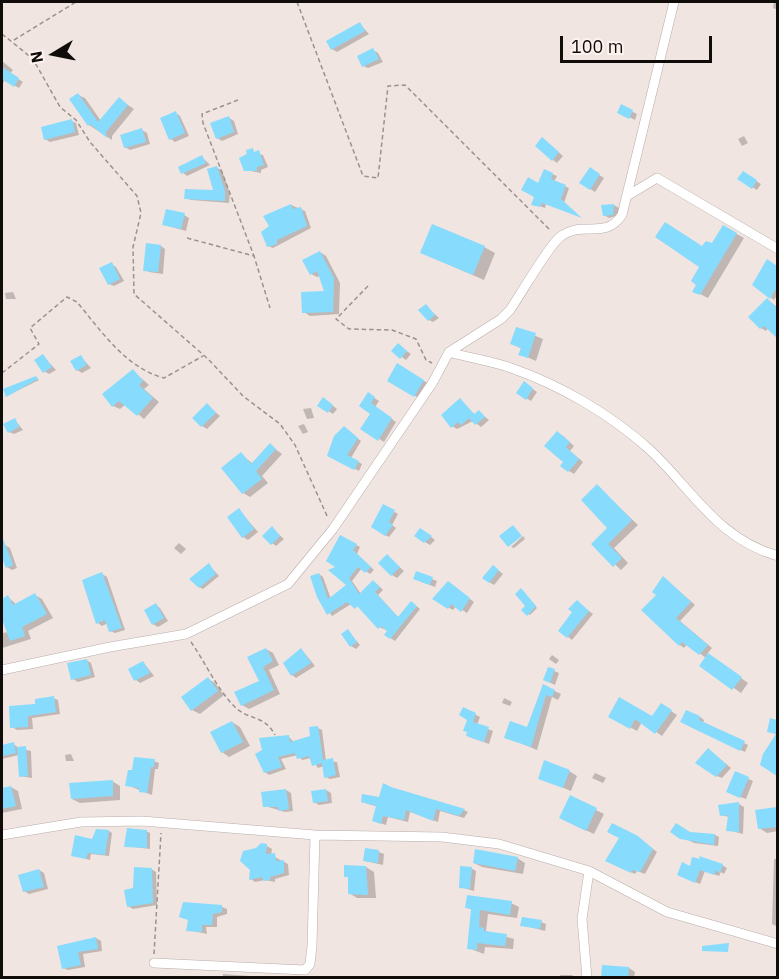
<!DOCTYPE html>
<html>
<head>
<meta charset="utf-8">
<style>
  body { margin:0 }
  #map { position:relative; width:779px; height:979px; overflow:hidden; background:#f0e5e1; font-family:"IBM Plex Sans",sans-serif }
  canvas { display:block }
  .frame { position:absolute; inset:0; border:3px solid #0f0c0a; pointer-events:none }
  .north { position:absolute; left:24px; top:24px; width:60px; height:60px; -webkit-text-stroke:4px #fef2ef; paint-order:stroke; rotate:260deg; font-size:16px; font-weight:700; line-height:24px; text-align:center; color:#0f0c0a }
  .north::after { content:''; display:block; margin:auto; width:21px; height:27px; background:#0f0c0a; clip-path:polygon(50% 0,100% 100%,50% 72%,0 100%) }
  .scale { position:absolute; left:560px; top:36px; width:152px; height:27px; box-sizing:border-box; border:3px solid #0f0c0a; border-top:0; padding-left:8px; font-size:18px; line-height:21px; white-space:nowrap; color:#0f0c0a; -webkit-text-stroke:4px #fef2ef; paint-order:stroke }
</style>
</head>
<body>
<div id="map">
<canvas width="779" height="979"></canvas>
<div class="frame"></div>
<div class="north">N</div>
<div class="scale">100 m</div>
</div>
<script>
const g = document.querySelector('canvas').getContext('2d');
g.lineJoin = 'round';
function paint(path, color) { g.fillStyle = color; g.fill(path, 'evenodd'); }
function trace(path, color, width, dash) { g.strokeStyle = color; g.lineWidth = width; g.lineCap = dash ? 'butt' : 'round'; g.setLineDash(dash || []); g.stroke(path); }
const shadow = new Path2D(`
  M774,2H778V10L773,8Z
  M360,24L369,34L337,52L332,49Z
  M373,50L378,53L383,62L368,68L363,66Z
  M2,61L13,70L10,74L23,82L19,88L5,80L2,85Z
  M78,95L85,98L101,121L119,99L134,109L112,136V140L89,125Z
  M621,106L637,114L635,120L619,112Z
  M176,113L180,116L189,136L175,142L171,139Z
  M229,118L234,121L238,134L222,141L217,138Z
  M71,121L76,123L79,135L50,142L45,139Z
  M142,130L147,133L150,144L130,150L125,147Z
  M744,136L748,143L742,146L738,139Z
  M547,142L563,156L557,163L553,160Z
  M247,151L263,155L268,167L261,170V173L245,170Z
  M202,157L210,165L187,176L183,173Z
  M217,168L222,170L230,194L229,203L191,200L186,198L215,192Z
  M590,169L604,178L595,192L581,183Z
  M545,171L557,176L554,182L569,188L564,203L546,204L545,208L533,204Z
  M743,173L761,184L757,190L739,179Z
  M291,205L305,211L311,228L273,248L268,246Z
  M614,205L619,208V215L609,218L604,215Z
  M184,215L189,218L186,231L164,225Z
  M724,227L744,238L708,298L694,291L698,284L703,248L713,245Z
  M161,246L165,249L163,274L149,272L145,270Z
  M484,247L495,253L484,280L422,253Z
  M320,252L326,256L340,283L339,314L310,316L304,312L326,292L320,276L317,277L311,274Z
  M767,261L778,267V294L774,300L771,298Z
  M111,264L116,267L124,281L114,286L109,284Z
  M13,292L16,299H6L5,293Z
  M768,300L778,308V336L768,328L766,331L761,328Z
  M426,306L439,318L433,322L429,320Z
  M517,328L543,339L536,361L520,354L522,349L512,344Z
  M398,345L411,354L406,360L393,351Z
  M43,356L56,370L49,374L44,371Z
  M81,357L91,368L82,373L77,370Z
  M398,366L431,385L422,400L389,381Z
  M133,371L149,385L144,389L159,402L144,419L126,404L120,409L113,406Z
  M36,377L39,380L7,396Z
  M524,383L537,392L531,401L518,393Z
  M368,394L379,401L375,407L396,422L384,442L363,428L372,414Z
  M460,400L475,415L479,412L489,420L481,427L473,421L457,429L452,426Z
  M328,402L337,409L333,414L319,405Z
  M207,405L220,416L207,429L202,426Z
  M311,408L314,418L307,419L303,409Z
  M15,420L23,430L14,434L9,432Z
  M304,424L308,432L303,434L298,426Z
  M348,431L361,441L351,458L362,464L359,471L329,455Z
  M562,435L574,446L570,451L583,462L574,474L569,471L565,462Z
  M270,445L282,454L262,476L268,483L250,497L243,493L241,454L253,464Z
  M597,486L638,525L614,548L628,563L621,570L593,544L609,528Z
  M384,506L398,514L392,525L396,528L389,537L385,535Z
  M239,510L258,532L248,540L243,537Z
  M272,528L284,539L276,546L272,543Z
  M425,532L435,540L430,545L425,542Z
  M523,536L525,539L514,548L511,547Z
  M341,537L360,547L357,554L374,570L370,574L362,568L352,581L361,594L377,584L383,590L378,595L399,618L415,605L420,609L395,641L386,635L389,631L379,627L361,608L351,604L332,616L318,596L319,574L323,577L331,599L348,585L339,568Z
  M179,543L186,549L181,554L174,548Z
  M5,545L10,548L17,568L12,570L7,567L2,553V546Z
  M387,556L404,571L397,578L392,575Z
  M209,565L219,576L203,589L199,587Z
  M498,570L503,574L494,585L489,582Z
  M102,574L107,577L125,630L115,633L110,631L108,623L102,626L98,623Z
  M432,579L437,581L435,587L419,581Z
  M668,581L695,605L680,621L712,648L707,654L748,683L741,693L701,665L706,658L687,644L684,648L680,645L658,595Z
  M453,586L474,602L467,613L456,606L453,610L434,599Z
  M523,591L537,608L530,615L528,614Z
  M35,595L42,599L53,618L28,631L31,639L2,648V633L9,632L2,616V600L8,597L17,605Z
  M577,602L593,614L572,640L568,637Z
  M156,605L160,608L168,621L158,627L153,624Z
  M348,631L360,645L356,649L351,646Z
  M266,649L273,653L279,665L269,670L280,694L249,709L242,705L261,681L249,658Z
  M302,650L315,666L296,678L292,675Z
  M552,655L559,660L556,664L549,659Z
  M86,660L91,663L95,677L78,682L73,679Z
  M143,662L154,676L140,683L136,680Z
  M549,669L559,673L555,685L549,682Z
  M208,679L215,683L224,695L200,714L192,710Z
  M544,686L561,694L558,700L552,697L537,750L506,737L528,729Z
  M53,698L58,700L60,714L32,718L33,729L17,730L12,727L37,705Z
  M504,698L512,702L510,706L502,703Z
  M464,709L480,717L477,725L493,731L489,744L472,738Z
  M668,709L677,715L662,736L642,722L637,731L610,716L652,718Z
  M700,717L704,720L703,723L748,745L745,752L687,724Z
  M771,720L778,721V774L762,764L765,755L777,735L769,731Z
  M232,722L240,727L250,746L229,757L222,752Z
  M318,728L322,730L326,761L337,762L340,777L330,779L326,777L324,766L318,768L311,758L302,760L298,755L281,759L286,769L269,775L265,772L289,737L294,742L312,737Z
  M13,744L19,748L31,751L32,778L20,776L19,755L2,759V746Z
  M713,753L731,768L722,778L717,776Z
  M71,754L74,761H66L65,755Z
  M154,761L159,763L158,769H155L152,795L127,785Z
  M569,771L577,776L571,791L539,778Z
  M595,773L606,778L603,783L592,778Z
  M735,773L753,781L746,799L732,794Z
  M112,781L120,786V800L80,803L72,799Z
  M11,787L18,791L22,809L2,813V789Z
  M286,790L291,793L293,811L285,812L265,806Z
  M326,790L331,793L332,803L319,805L314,802Z
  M570,797L604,814L594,834L568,822Z
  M362,802L464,810L468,812L464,818L440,811L438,822L410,812L408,822L388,817L386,825L374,821L378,807Z
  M739,804L744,807L743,834L728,830L729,817L721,815L720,806Z
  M778,808V831L767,833L759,828L757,811Z
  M109,831L112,833L109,856L91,854L90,860L72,855Z
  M146,831L150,833V849L125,846Z
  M672,832L715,835L719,837L718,846L694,843Z
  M643,841L657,852L645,874L637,871L635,874L607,860Z
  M267,846L272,849L271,855L288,864L289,875L275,879V882L265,880L255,882L251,879Z
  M379,852L384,854L383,865L365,861Z
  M517,858L525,863L523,874L482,867L474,863Z
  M774,859H778V927L772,924Z
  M722,865L727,868L724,874L721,872L719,876L705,871L700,884L683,877L691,868Z
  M366,867L374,872L376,898H357L349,893V878L346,876Z
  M471,868L476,871L474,891L460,887Z
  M151,869L156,872L157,905L133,909L128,906L135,890Z
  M39,870L44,873L48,889L29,894L24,891Z
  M511,903L519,907L517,918L488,914L486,931L514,939L513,949L485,947L484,954L468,948L472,910L467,907Z
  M222,907L227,909V914L217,917V927H206L207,934L188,930Z
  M541,922L546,924L545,931L522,925Z
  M96,938L101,941L102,951L83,954L85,967L68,970L63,968L59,947Z
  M629,968L635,972L634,978H603Z
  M223,974L250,976L253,978H223Z
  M560,975H572L576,978H559Z`);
const building = new Path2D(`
  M360,22L365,31L331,50L326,41Z
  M373,48L379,59L362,67L357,56Z
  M2,67L19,78L14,87L2,79Z
  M78,93L98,122L119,97L128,105L106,132L107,138L90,124L88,126L69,99Z
  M621,104L633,110L629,119L617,113Z
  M176,111L185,133L169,140L160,118Z
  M229,116L234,132L216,139L210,123Z
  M72,119L75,132L44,140L41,127Z
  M142,128L146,142L124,148L120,135Z
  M542,137L559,152L552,161L535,146Z
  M253,148L254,152L259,150L264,165L257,167V171H244L239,158L247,154L246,150Z
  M202,155L206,163L181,174L178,167Z
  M217,166L225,191V201L184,199L185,189L213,190L207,169Z
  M590,167L600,174L590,190L579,183Z
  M544,169L553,173L551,179L566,185L561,199L582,218L542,203L540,207L531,205L534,197L521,190L528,177L538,183Z
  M743,171L757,180L752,189L737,179Z
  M291,204L293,209L301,207L307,226L277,240V244L267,247L261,232L269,226L263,216Z
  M614,204L613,215L603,216L601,205Z
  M166,209L185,213L181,229L162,225Z
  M665,222L702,246L706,241L712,243L723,225L737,233L700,295L692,292L696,285L691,281L699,267L655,237Z
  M432,224L485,246L473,275L420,253Z
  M146,243L161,245L158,272L143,271Z
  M320,251L334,278L333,312L302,313L301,292L324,291L317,271L310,275L302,260Z
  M767,259L777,266V287L770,299L752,285Z
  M112,262L120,279L108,285L99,268Z
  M767,298L777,308V338L764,326L760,329L748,317Z
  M426,304L435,315L428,321L418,310Z
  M516,327L536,333L528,358L518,355L521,348L510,344Z
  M398,343L407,351L400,359L391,351Z
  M43,354L52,367L43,373L34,360Z
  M81,355L87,365L76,371L70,361Z
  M397,363L424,380L414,397L387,381Z
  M133,369L143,381L139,385L153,398L137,416L119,401L112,407L102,394Z
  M36,376L38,379L6,397L3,389Z
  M524,381L533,388L526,400L516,393Z
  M368,392L375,397L371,403L392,418L378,441L360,429L370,414L359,406Z
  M323,397L333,405L328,413L317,406Z
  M460,398L474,414L461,425L458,422L451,428L441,415Z
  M207,403L216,413L201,427L192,418Z
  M479,410L485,417L475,425L469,418Z
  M15,418L19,427L8,433L3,424Z
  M344,426L358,438L347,455L359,461L354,470L327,456L334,436Z
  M557,431L570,442L566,447L579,459L568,472L560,466L563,462L544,446Z
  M270,443L276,449L256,471L262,479L242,494L221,468L241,452L251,464Z
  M597,484L632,520L608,544L622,558L613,567L591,544L607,528L581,500Z
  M383,504L395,510L389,522L393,525L385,536L371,527Z
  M239,508L254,529L242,538L227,517Z
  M513,525L522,536L508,547L499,536Z
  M272,526L280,536L271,545L262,536Z
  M420,528L432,536L424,543L414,536Z
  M340,535L357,544L353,550L371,567L365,573L358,567L349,578L359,594L373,580L380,587L375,592L398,617L411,601L417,606L390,639L384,635L387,631L381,626L378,629L357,606L355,609L347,602L327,615L317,597L310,576L319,573L328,599L346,585L328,570L335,567L326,561Z
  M2,536L13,565L6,568L2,558Z
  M387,554L400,567L391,576L378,563Z
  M209,563L216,574L199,588L189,579Z
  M493,565L499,570L489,583L482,578Z
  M416,571L433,577L430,585L413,579Z
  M102,572L122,628L109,632L105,620L96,624L82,580Z
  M663,576L691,602L676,618L708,645L699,655L682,642L679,646L641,610L656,595L652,592Z
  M448,581L470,598L461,612L451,604L448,609L432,599Z
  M521,588L536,606L527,616L521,610L525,606L515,594Z
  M35,593L47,614L22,627L25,636L10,641L2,619V599L8,595L13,605Z
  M577,600L589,611L567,638L558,631L572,612L568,609Z
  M156,603L164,618L152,625L144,610Z
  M348,629L357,642L350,647L341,634Z
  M266,648L273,661L263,667L274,690L241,706L234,692L259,681L247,657Z
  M301,648L311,663L291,676L283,663Z
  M708,653L742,677L732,690L699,666Z
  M87,659L91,675L71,680L67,663Z
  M143,661L150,673L134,681L128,669Z
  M548,667L555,669L550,683L543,680Z
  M208,677L218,691L191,711L181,697Z
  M543,684L555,690L552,697L546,695L531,747L504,738L510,721L527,727Z
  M54,696L56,712L28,716V727L10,728L9,706L35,704V699Z
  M619,697L652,716L661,703L672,710L655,734L635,719L630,729L608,717Z
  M463,707L476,713L473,722L489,727L484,742L466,736L467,732L463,731L467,720L459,715Z
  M686,710L700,716L699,720L745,741L740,751L680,722Z
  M770,718L777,720V776L760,765L763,754L776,734L767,732Z
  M232,721L243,742L221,753L210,732Z
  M318,726L323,760L333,758L336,775L324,778L322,763L312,766L309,756L297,759L295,753L278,757L282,767L264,773L255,754L262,750L259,738L289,735L290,742L310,736L309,727Z
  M14,742L16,753L2,756V745Z
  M26,746L28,776L19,777L17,747Z
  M708,748L727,765L716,777L695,763Z
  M134,757L155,759L154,767H151L147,793L139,792V788L125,786L128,770H132Z
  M544,760L570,770L563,788L538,779Z
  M735,771L749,777L740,798L726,792Z
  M113,780V796L71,799L69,783Z
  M383,783L391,787L465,809L459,816L436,809L433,821L406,810L404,820L383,816L381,824L372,821L376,806L361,802L362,794L379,797Z
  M11,786L16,806L2,809V788Z
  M286,789L289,809L279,811L278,807H263L261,792Z
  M326,789L328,801L313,803L311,791Z
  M570,795L597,808L586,831L559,818Z
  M739,802V832L726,831L728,815L720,816L718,805Z
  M777,807V827L758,829L755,810Z
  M612,823L638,836L653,849L640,872L632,870L631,873L605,861L619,838L607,832Z
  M676,823L690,832L715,834L714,845L680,839L670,832Z
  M127,828L147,830V848L124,847Z
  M96,829L109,830L105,855L88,853L86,859L71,856L75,835L92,839Z
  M261,843L267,844L266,854L275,853L276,861L284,860V873L270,877V880L264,881L262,877L249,880L250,870L240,861L243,851L256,848Z
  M365,848L379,850L378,863L363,861Z
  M475,849L518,857L515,871L473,863Z
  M699,856L723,864L720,873L716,870L714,875L700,870L695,883L677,875L682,862L690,866L692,857L700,859Z
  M344,865L366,866L368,895L348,894V877H344Z
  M460,866L472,867L470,889L459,888Z
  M134,867L152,868L153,903L127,907L124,890L133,888Z
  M39,869L44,887L23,892L18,875Z
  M467,895L512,901L510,915L480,910L479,927L484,928V931L507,934L505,946L477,943V950L467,949L471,909L465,908Z
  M183,902L222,905V912L213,914L212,925H202V932L186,931L188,920L179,917Z
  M522,917L542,920L540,929L520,926Z
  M96,937L98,949L78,952L81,965L62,969L57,946Z
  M729,943L728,952L702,951V946Z
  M602,965L629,967L628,978H601Z`);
const path = new Path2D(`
  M297,2L363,176L378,178L388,86L405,85L551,231
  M2,34L33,59L60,107L76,120L90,142L137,196L141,213L133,247L134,294L208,359L243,396L280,424L295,445L328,518
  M14,40L76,2
  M238,100L202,114L203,123L254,256
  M187,238L254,256L270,308
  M368,286L336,319L349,329L392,330L416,339L426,360L432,363
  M2,373L39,344L30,328L67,297L77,302C102,332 126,368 164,378L203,356
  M191,642C205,662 217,689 234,706C248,721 264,714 275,735
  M154,954L161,833`);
const minor = new Path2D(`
  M627,196L657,178L778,249
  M449,352L501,319L510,310C521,294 549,245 560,237C584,219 604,241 622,215L674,2
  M2,670L110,647L186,634L288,584L333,529L433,382L449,352C469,358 491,361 511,368C560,385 610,414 649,449C692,489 717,539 778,556
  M2,835L81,822L142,821L315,835L442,837L499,844L589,871L667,912L778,944
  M154,963L305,970L310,964L312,946L315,835
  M587,978L582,919L589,871`);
paint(shadow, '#0003');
paint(building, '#87dbfd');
trace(minor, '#b8adaa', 10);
trace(path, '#9a928f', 1.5, [4.5, 3]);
trace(minor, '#fff', 9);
</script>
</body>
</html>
